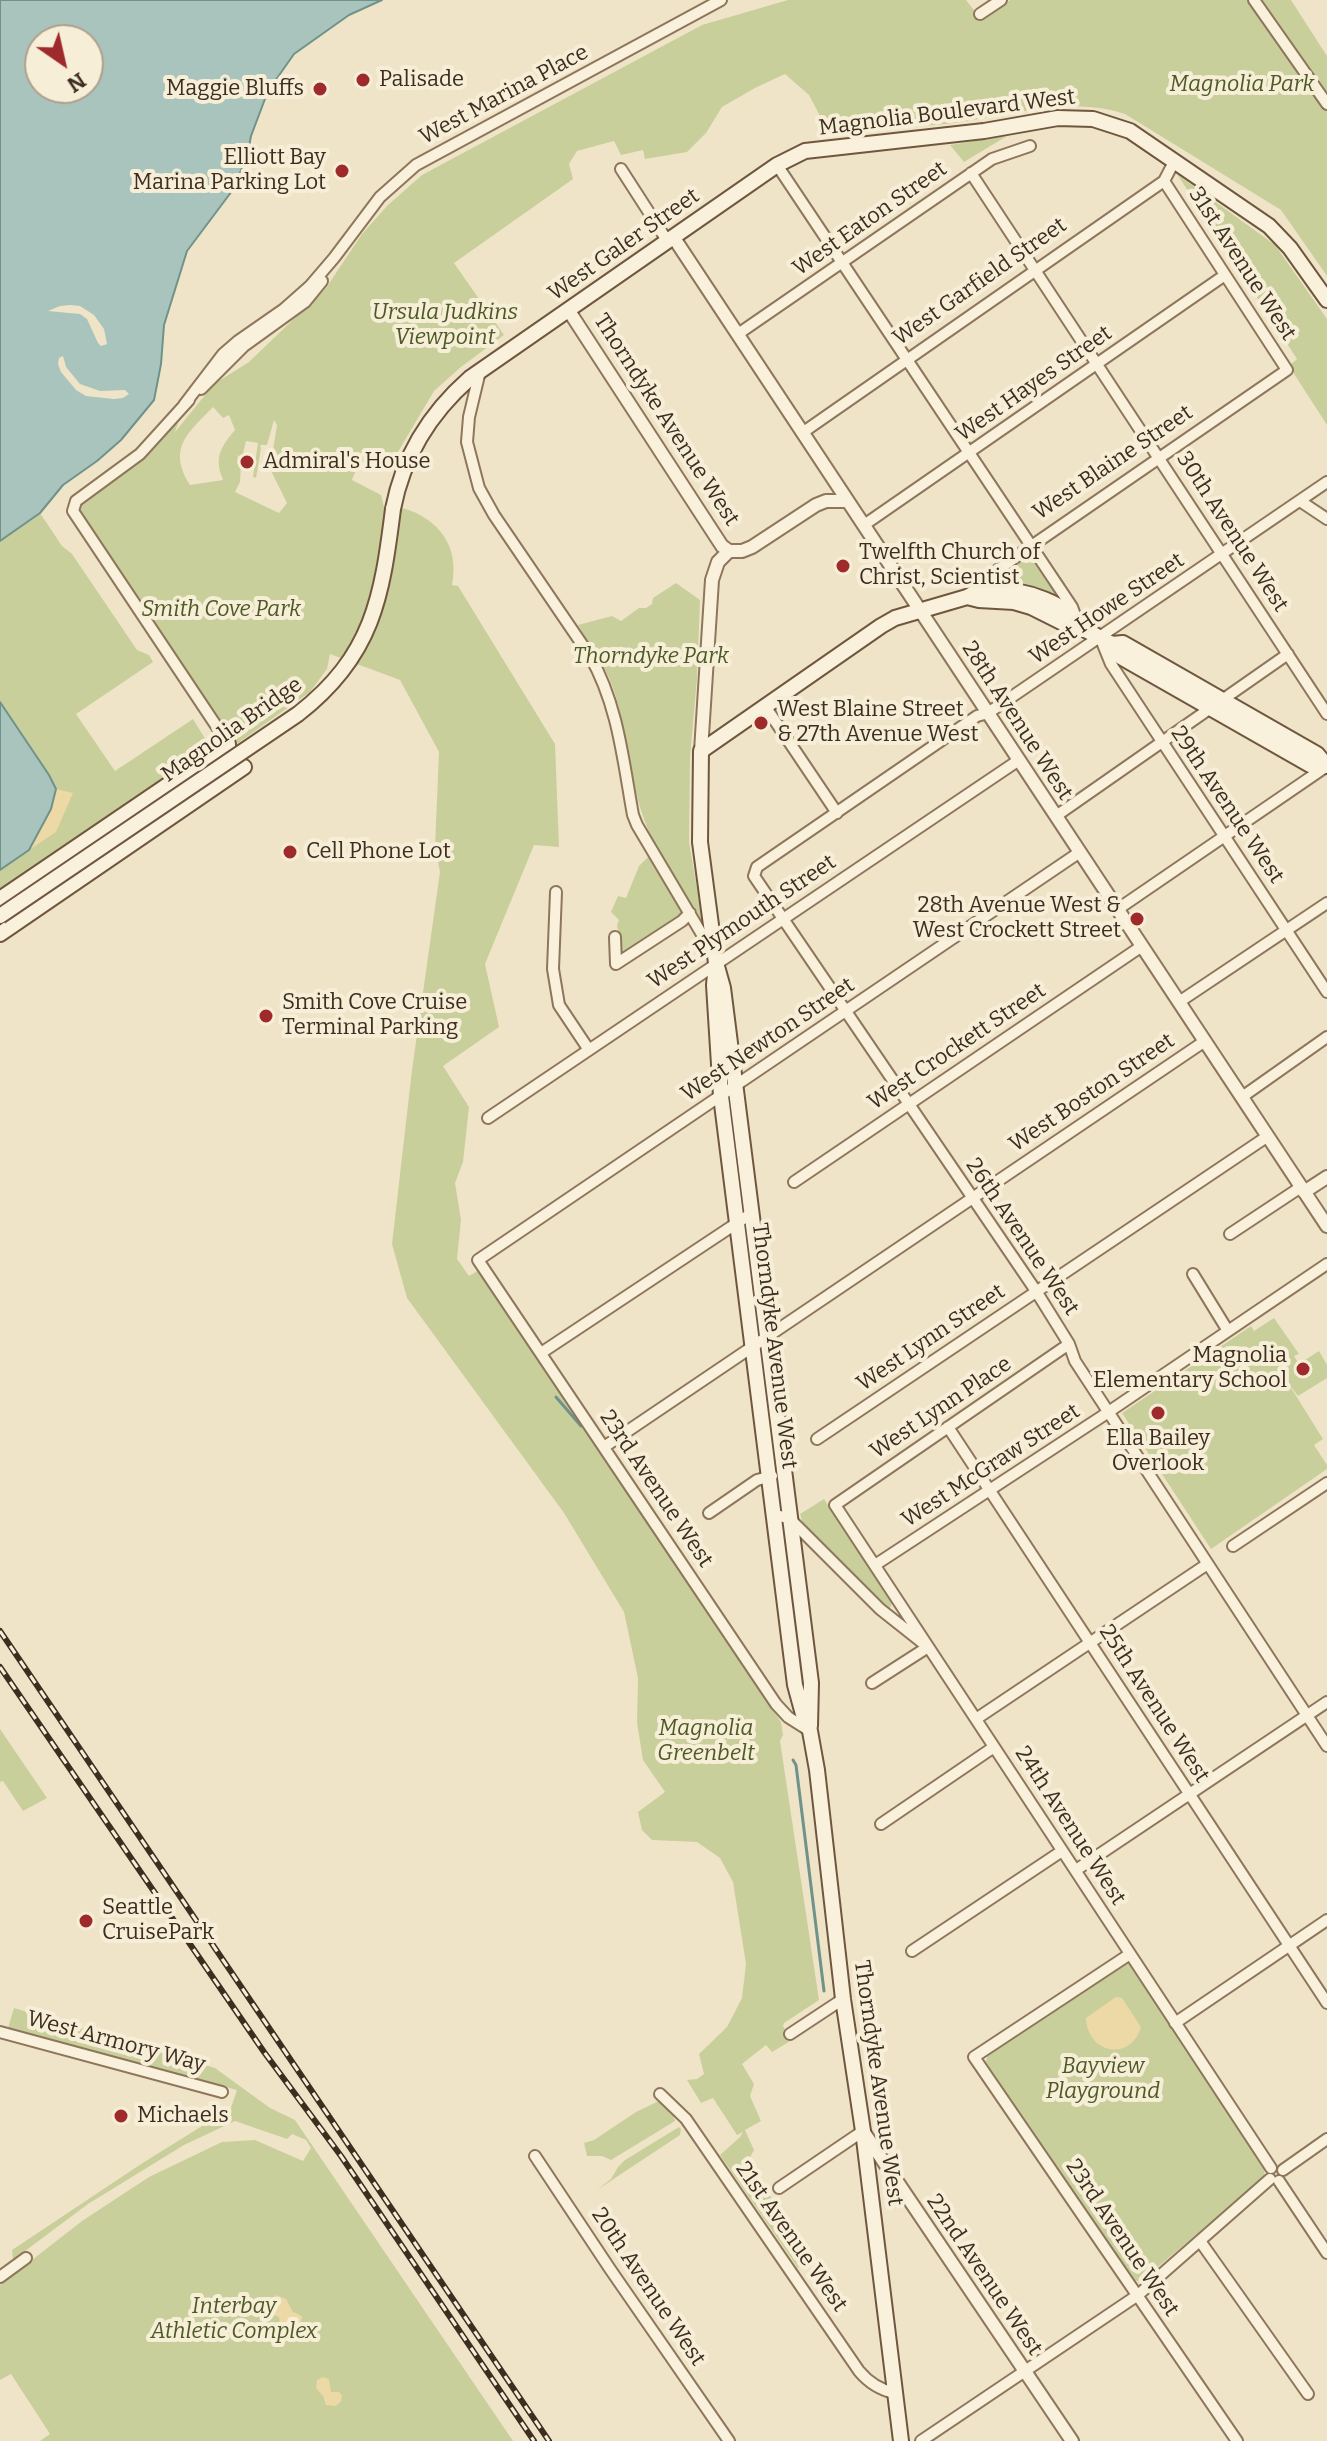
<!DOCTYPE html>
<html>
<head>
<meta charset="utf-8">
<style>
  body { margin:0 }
  #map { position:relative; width:1327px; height:2441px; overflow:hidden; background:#f0e4c8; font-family:Bitter,serif }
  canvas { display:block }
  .north { position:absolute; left:24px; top:24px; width:80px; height:80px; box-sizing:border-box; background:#f7eed8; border:2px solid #ada18e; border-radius:50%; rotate:146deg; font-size:22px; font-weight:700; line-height:32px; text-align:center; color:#3d2e20 }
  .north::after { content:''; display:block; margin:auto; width:28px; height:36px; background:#9e2a2b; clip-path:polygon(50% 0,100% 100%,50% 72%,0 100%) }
</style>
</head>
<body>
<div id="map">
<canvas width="1327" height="2441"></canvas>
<div class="north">N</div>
</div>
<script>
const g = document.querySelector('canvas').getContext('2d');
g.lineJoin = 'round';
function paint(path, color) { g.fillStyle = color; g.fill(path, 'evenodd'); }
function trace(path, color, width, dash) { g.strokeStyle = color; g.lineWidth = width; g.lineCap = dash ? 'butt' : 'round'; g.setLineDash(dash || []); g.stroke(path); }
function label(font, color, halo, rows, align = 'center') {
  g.font = font + ' Bitter,serif'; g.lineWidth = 8; g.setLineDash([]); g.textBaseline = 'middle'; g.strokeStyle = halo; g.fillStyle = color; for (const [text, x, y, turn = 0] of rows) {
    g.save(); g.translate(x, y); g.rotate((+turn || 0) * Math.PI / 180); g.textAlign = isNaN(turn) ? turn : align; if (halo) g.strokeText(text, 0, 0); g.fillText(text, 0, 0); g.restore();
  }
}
const green = new Path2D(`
  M788,0H966L981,19L1010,0H1291L1327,56V276L1281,210L1125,114C1070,95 1002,117 946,124C915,127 884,129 853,132L840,129L821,118L809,95L785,74L755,88L722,107L706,133L687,152L645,159L643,150L621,155L614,141L577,151L569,164L573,179L454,263L504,335L461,367L434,391L392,462L377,454C364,459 357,466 352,480L381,495L384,507L401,511L402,508C439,518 460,547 452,585L458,586L555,744L559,847L534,845L485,964L499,1027L443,1066L469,1107L463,1162L455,1183L461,1220L457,1259L469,1276L479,1270L781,1722L783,1735L780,1741L819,2000L784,2023L783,2026L792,2040L772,2052L766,2045L742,2064L754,2084L750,2096L761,2121L745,2130L754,2150L747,2163L813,2257L798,2268L720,2155L740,2137L743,2132L737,2135L713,2098L701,2103L687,2080L697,2079L704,2074L699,2054L727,2027L742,1998L746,1964L733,1882L720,1858L697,1842L652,1840L642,1830L638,1812L665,1792L643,1760L637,1723L638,1678L624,1612L564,1513L407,1298L392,1244L412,1070L440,872L435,847L439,752L400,680L330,654L327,669L310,692L231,748L73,506L128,464L184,405L175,432L214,384L249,362L326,288L362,234L388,205L422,175L702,25ZM213,407L223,418L229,415L235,430C220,448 214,457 223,480L190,485C167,448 188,433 213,407ZM274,420L277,425L270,469L287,503L279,513L235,492L240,482L241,463L237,464L238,455L242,458L246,441L258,443L253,477L256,478L261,448L260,445H267Z
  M1007,136L964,162L950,145Z
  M1177,174L1275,245L1327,319V425L1289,366L1297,359Z
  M182,232L136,418L97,461L63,485L40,513L62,546L72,554L137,650L149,655L153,662L76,714L115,771L193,719L209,745L201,755L0,891V317Z
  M1029,556L1058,598L1020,584L993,581Z
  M676,583L700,600L697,678L690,758L689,842L703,923L694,907L622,955L617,925L619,920L611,912L618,896L626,898L639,866L657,848C631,801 630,748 616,697C609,671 592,648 578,625L612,616L621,621L639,608H646L652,604L653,598Z
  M1274,1318L1299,1354L1294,1356L1299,1364L1319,1351L1327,1365V1378L1298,1396L1288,1383L1323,1439L1314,1445L1327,1465V1469L1211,1549L1122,1413L1251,1326L1254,1331Z
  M824,1499L892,1603L890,1608H887L803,1524L800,1514Z
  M0,1729L47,1798L23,1811L3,1781L0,1782Z
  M1125,1962L1130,1964L1265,2168L1264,2177L1140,2282L1135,2280L986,2062L988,2053Z
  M14,2008L215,2068L270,2108L295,2120L513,2441H40L50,2434L11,2374L0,2380V2285L82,2221L149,2177L222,2142L255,2140L303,2161L311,2148L306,2140L292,2134L287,2139L235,2121L184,2145L88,2204L13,2260L12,2250L141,2164L231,2108L237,2090L8,2028Z
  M659,2101L672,2113L675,2121L611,2160L602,2156H587L584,2143L594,2140L636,2112Z
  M679,2127L681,2129L680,2135L597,2190L611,2179L618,2167L625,2160Z`);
const sand = new Path2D(`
  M56,789L73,793L56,832L29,850L51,809Z
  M1116,1997L1122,1998L1141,2027C1130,2063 1087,2053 1086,2018Z
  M276,2295L286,2299L293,2312L302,2316C302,2325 293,2330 285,2328L280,2324L279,2317L268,2313V2303Z
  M323,2377L329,2379L331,2392H339L342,2395L341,2401L336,2406L326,2405L323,2396L316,2388L317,2380Z`);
const water = new Path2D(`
  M0,0H382L349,15L294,54L268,91L251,136L247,157L232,191L187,251L164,325L161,364L154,400L121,440L97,461L63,485L40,513L0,541ZM40,40H88V88H40Z
  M0,702L49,775L56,789L51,809L29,850L0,870Z`);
const pier = new Path2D(`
  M70,305L80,306L94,315L104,329L107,344L101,346L98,343L87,319L80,314L48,311L60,306Z
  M63,356L66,367L80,384L100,391L125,390L129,394L123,398L114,399L86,396L76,390L61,372L58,364L59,358Z`);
const stream = new Path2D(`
  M556,1397L581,1426
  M793,1760L796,1765L824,1991`);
const minor = new Path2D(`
  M1254,0L1327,104
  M980,14L1001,0
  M777,165L1072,607L1076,618
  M621,169L668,242
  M971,173L1327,714
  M738,334L992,159L1030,146
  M480,371L469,417L467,442L479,488L494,515L590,656C618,705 623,760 633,815L637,825L710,948
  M201,389L244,346L305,302L322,281
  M189,400L140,454L76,501L73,511L231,748
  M184,405L223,354L238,341L284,309L310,286L334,258L380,197L416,165L721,0
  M802,433L1164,181L1175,160
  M1327,482L988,713L977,716L757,867L754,876L1036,1291L1069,1344L1075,1361L1327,1746
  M1300,501L1327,519
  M864,525L1225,275
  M971,593L985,579L1030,547L1287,370L1164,181
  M1100,637L1111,664L1327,992
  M765,706L837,813
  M1056,816L1288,654
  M556,892L553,969L559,1005L589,1050
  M1118,909L1327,766
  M615,937L616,964
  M616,964L682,921L690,913
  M1179,1002L1327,903
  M1242,1097L1327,1037
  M488,1118L1019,760
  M794,1182L1142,946
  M1230,1234L1301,1187
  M1193,1274L1228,1331
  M1069,1344L835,1505L1271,2168
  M541,1353L752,1213
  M948,1427L1327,2003
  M817,1439L1268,1136
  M604,1447L1205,1041
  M709,1513L757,1480L772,1476
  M774,1515L789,1518L880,1609L928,1647L872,1683
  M1233,1546L1327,1483
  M875,1565L1101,1417L1327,1264
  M976,1719L1206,1565
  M810,1731L788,1717L776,1704L478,1260L1080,852
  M881,1824L994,1747
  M1076,1870L1327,1702
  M912,1951L1062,1851
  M1130,1954L974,2057L1237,2441
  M1175,2023L1327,1920
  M0,2032L222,2092
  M790,2034L843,1999
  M660,2094L686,2119L859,2371C869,2383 880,2390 895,2393
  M535,2156L610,2269L729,2441
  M1283,2170L1327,2139
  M1279,2181L1327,2253
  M779,2188L863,2131
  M1200,2241L1308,2394
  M0,2277L26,2258
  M921,2441L1138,2295L1270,2179`);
const tertiary = new Path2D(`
  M674,238L1327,1226
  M569,311L722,546L729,551
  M729,551H742L752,547L816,505L826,501H847
  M701,751L712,580L718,562L729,551
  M1304,1192L1327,1177
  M863,2131L1072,2441`);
const secondary = new Path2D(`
  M393,509C403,457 430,413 470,378L777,165L805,151L984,131L1058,118L1093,119L1130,131L1269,226L1290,248L1327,300
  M967,597L979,600L1014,602L1031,607L1063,623L1078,626L1112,644L1123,643L1317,754L1327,766
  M1112,644L1117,655L1310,765L1327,766
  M0,899L228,744
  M0,934L244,767
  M716,963L714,985L721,1096L795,1685L804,1718L810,1731L817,1770L843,1999L863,2131L901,2441
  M810,1726L811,1683L723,988L716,963L700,842L701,751L881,626L895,618L967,597C990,580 1044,594 1066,611C1071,614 1075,621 1078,626`);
const rail = new Path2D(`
  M0,1631L549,2441
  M0,1667L264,2052L341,2156L534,2441`);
const secondaryBridge = new Path2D(`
  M0,916L298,714C373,656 382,597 393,509`);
const markers = [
  [363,80,8,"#9e2a2b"],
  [320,89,8,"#9e2a2b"],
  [342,171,8,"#9e2a2b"],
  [247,462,8,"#9e2a2b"],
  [843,566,8,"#9e2a2b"],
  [761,723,8,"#9e2a2b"],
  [290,852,8,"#9e2a2b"],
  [1137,919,8,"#9e2a2b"],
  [266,1016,8,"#9e2a2b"],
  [1303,1369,8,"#9e2a2b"],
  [1158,1413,8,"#9e2a2b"],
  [86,1921,8,"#9e2a2b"],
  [121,2116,8,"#9e2a2b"]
];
const poiNames = [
  ["Palisade",379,80],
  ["Maggie Bluffs",304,89,"right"],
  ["Elliott Bay",326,158,"right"],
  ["Marina Parking Lot",326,183,"right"],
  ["Admiral's House",263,462],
  ["Twelfth Church of",859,553],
  ["Christ, Scientist",859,578],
  ["West Blaine Street",777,710],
  ["& 27th Avenue West",777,735],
  ["Cell Phone Lot",306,852],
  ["28th Avenue West &",1121,906,"right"],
  ["West Crockett Street",1121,931,"right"],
  ["Smith Cove Cruise",282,1003],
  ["Terminal Parking",282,1028],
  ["Magnolia",1287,1356,"right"],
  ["Elementary School",1287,1381,"right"],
  ["Ella Bailey",1158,1439,"center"],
  ["Overlook",1158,1464,"center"],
  ["Seattle",102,1908],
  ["CruisePark",102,1933],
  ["Michaels",137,2116]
];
const parkNames = [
  ["Magnolia Park",1242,85],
  ["Ursula Judkins",445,313],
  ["Viewpoint",445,338],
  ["Smith Cove Park",221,610],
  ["Thorndyke Park",651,657],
  ["Magnolia",706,1729],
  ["Greenbelt",706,1754],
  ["Bayview",1103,2067],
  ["Playground",1103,2092],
  ["Interbay",234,2307],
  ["Athletic Complex",234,2332]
];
const streetNames = [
  ["West Marina Place",504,95,-28],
  ["Magnolia Boulevard West",947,113,-7],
  ["West Eaton Street",870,219,-35],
  ["West Galer Street",624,245,-35],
  ["31st Avenue West",1242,264,57],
  ["West Garfield Street",980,282,-35],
  ["West Hayes Street",1034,384,-35],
  ["Thorndyke Avenue West",666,420,57],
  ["West Blaine Street",1113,463,-34],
  ["30th Avenue West",1232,532,57],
  ["West Howe Street",1107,609,-34],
  ["28th Avenue West",1017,721,57],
  ["Magnolia Bridge",232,730,-35],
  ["29th Avenue West",1227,805,56],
  ["West Plymouth Street",742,922,-34],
  ["West Newton Street",768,1040,-34],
  ["West Crockett Street",957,1047,-34],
  ["West Boston Street",1092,1093,-34],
  ["26th Avenue West",1022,1237,56],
  ["West Lynn Street",931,1338,-34],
  ["Thorndyke Avenue West",774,1346,83],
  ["West Lynn Place",941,1408,-34],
  ["West McGraw Street",991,1466,-33],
  ["23rd Avenue West",656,1489,56],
  ["25th Avenue West",1154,1704,57],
  ["24th Avenue West",1070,1826,57],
  ["West Armory Way",116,2042,15],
  ["Thorndyke Avenue West",878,2083,82],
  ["21st Avenue West",791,2237,55],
  ["23rd Avenue West",1122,2238,56],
  ["22nd Avenue West",984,2275,56],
  ["20th Avenue West",648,2287,56]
];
paint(green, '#c9cf9b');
paint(sand, '#ecd9a5');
paint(water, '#a9c4bc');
trace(water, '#6f938a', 2);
paint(pier, '#f0e4c8');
trace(stream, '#6f938a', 3);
trace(minor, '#8d765c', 14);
trace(tertiary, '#8d765c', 16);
trace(secondary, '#6f573f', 18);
trace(minor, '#faf1dc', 10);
trace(tertiary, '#faf1dc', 12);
trace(secondary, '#faf1dc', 14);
trace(rail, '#3d2e20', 6);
trace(rail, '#f7eed8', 3, [9]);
trace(secondaryBridge, '#6f573f', 18, []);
trace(secondaryBridge, '#faf1dc', 14);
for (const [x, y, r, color] of markers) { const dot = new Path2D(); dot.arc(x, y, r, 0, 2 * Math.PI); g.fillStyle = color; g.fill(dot); trace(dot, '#f7eed8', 3); }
label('22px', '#3d2e20', '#f7eed8', poiNames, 'left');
label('italic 22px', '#4d5a26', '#f7eed8', parkNames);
label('22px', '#3d2e20', '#f7eed8', streetNames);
</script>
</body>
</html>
